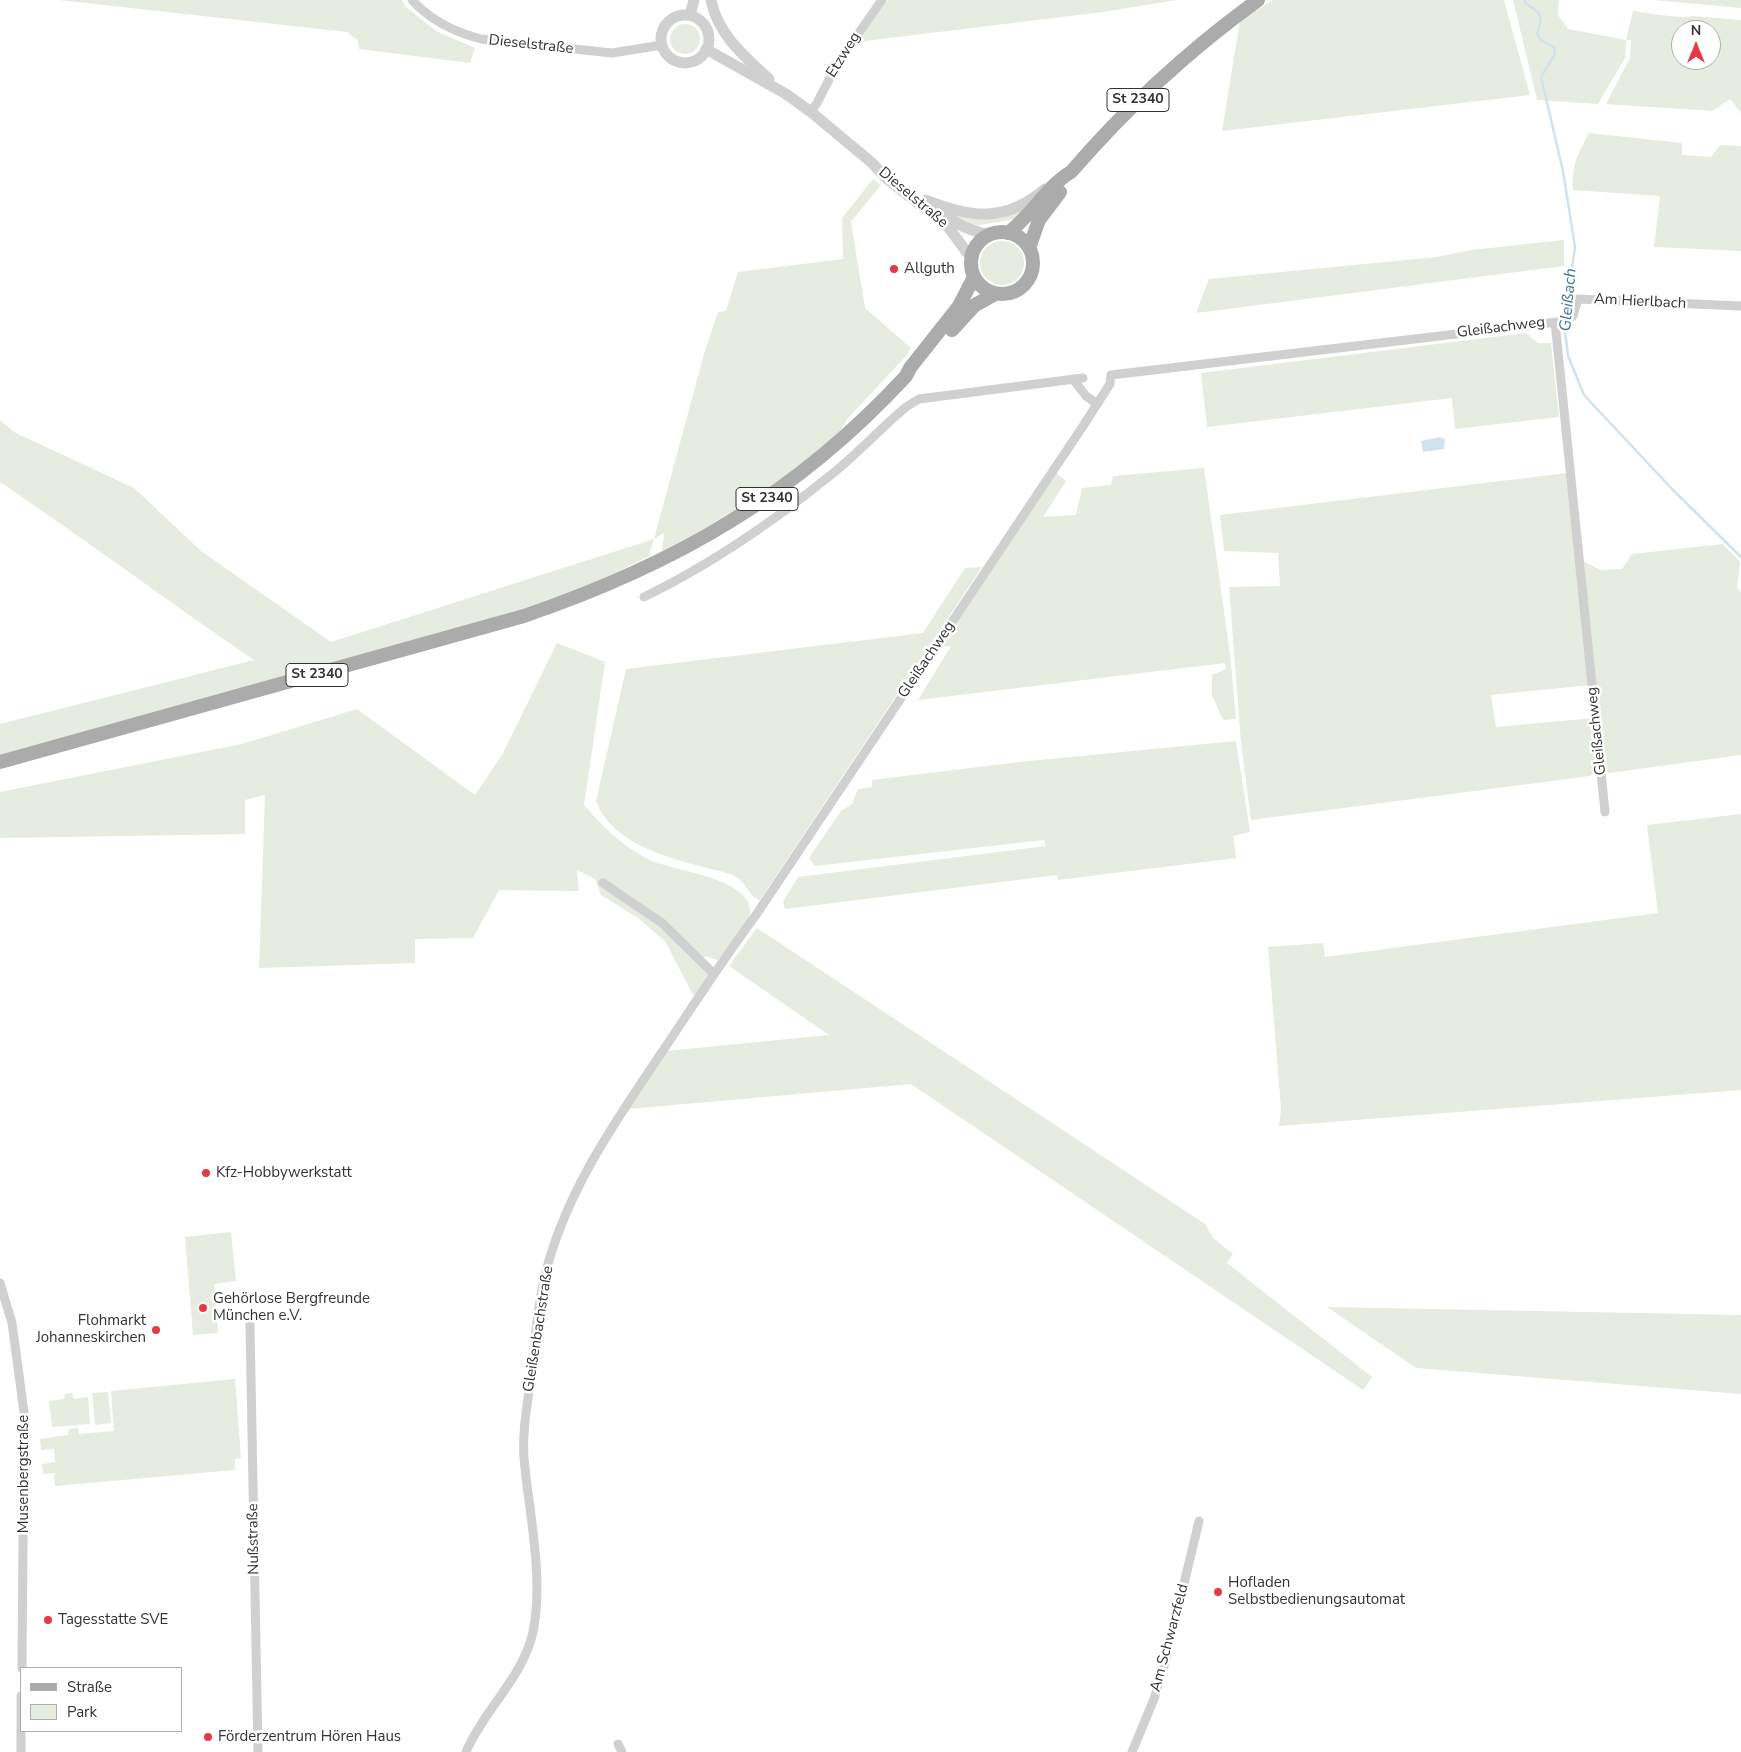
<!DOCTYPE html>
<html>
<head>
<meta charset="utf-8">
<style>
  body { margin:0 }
  #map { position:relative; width:1741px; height:1752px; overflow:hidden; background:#fff; font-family:"Nunito Sans",sans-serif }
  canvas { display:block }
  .legend { position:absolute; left:20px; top:1667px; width:162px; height:65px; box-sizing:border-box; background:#fff; border:1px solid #adadad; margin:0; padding:6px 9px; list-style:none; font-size:15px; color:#333 }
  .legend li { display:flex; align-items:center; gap:10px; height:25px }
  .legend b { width:25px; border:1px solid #adadad }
  .north { position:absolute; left:1671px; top:20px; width:50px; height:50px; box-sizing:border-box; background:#fff; border:1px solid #adadad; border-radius:50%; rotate:0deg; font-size:14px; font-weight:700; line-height:20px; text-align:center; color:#333 }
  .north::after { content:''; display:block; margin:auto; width:18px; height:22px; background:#e63946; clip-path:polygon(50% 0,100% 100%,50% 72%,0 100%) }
</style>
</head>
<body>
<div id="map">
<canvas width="1741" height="1752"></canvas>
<ul class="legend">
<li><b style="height:6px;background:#ababab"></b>Straße</li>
<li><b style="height:14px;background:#e6ecdf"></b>Park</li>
</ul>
<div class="north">N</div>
</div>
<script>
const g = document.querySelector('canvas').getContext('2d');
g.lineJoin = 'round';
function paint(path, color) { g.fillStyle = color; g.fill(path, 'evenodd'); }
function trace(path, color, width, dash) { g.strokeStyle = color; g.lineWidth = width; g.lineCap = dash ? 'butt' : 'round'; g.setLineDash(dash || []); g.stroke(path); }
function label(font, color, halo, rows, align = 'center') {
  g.font = font + ' "Nunito Sans",sans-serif'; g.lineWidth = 5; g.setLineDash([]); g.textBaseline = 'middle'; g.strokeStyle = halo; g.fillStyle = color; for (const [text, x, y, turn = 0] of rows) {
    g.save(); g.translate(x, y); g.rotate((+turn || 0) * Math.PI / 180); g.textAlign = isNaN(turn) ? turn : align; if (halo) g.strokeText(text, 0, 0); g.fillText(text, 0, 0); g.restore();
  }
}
const green = new Path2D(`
  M59,0H402L405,6L436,31L475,48L470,63L359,49L358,41L347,32Z
  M888,0H1177L1103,12L857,42Z
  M1273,0H1504L1530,95L1222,131L1240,21Z
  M1513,0H1559L1558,15L1568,29L1626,40L1633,11C1644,13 1685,19 1692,16L1741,20V113L1730,99L1713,111L1606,104L1630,58L1631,40H1626L1625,58L1598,104L1537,100ZM1681,30H1711V60H1681Z
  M1653,0H1741V8Z
  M670 39a15 15 0 1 1 30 0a15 15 0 1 1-30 0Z
  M1589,133L1682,143V155L1711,157L1720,145L1741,146V251L1654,247L1660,196L1573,190C1571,167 1578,153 1589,133Z
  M873,179L881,185L851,222L865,308L911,348L906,356L848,418L840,431C785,482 728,517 662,551L664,533L654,539L649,556L583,589L522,610L140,718L0,755V724L254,660C169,602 86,540 0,482V420L14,432L134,488L201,551L331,642L654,539L704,354L718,312L726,311L738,272L843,259L842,218Z
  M1036,201L1016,219L980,225L968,224L948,212L968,218Z
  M1564,240V266L1196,313L1209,279L1437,257L1471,250Z
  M980 263a22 22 0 1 1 44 0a22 22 0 1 1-44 0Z
  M1526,333L1538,343H1551L1559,417L1455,429L1452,398L1207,427L1201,373Z
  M1204,468L1230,654L1236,719L1223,720L1212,695V675L1226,669L1225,663L918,700L951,646L938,647L1056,473L1066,481L1043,517L1076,515L1082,488L1111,485L1113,476Z
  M1567,473L1590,685L1491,695L1496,727L1593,718L1597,760L1596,772L1590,776L1251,820L1241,742L1229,587L1280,586L1278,553L1224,551L1220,515Z
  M1723,544L1740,562L1737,588L1741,592V755L1609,773L1606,770L1581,560L1601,570L1622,569L1632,554Z
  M982,567L760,900C749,897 748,886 739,879C730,872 714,870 703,867C665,857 611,842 596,801L626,669L923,633L965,568Z
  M557,643L605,662L584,805C602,826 622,846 648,859C671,871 747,877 750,909C751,926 728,947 718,960L705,956L700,964L709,974L694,997L665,941L638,918L601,895L595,879L577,870L579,891L499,890L473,938L415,939V963L259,968L265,795L245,800V834L0,838V792L242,744L357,709L475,795L502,755Z
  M1236,741L1250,832L1233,836L1236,858L1058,880L1057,875L785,909L783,902L798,877L1046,846L1044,840L815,866L809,858L841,811L852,804L858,789L872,787V780L1019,762Z
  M1741,814V1090L1279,1126L1281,1109L1268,947L1323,943L1325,957L1658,913L1647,825Z
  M757,928L1205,1224L1213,1238L1233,1254L1227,1263L1372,1377L1363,1390L911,1084L629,1109L666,1051L829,1035L729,966Z
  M231,1232L236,1281L214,1284L218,1333L193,1335L185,1237Z
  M1327,1307L1741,1315V1394L1416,1368Z
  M235,1379L241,1458L235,1459V1470L55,1486L54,1475L56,1473L43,1474L42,1464L55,1462L54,1449L41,1450L40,1439L68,1435L69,1429L78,1428L79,1434L114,1431L111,1391Z
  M108,1392L111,1423L95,1425L92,1393Z
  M72,1393L74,1399L88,1397L90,1424L52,1427L49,1401L64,1399L65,1394Z`);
const water = new Path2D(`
  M1440,437L1445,439L1444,449L1423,452L1421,441Z`);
const stream = new Path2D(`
  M1525,0V3C1541,13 1544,15 1537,34L1541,40L1554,47L1555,54L1541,77L1563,171L1575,247L1565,318
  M1564,323L1568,356L1584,395L1672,489L1741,557`);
const minor = new Path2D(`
  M412,0C431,21 454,32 481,39L612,53L662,45
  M811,112L817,103L837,64L882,0
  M1555,322L1605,812
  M1073,379L1086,396L1096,403
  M644,597C712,564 773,522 832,474C858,453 881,428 906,407L919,399L1083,378
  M603,883L662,923L714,974
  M0,1283L12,1323L24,1412L22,1668
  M250,1325L258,1752
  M618,1744L622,1752
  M21,1752V1696
  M466,1752C484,1709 526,1675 534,1627C543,1572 529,1513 524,1458C522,1430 528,1402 531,1375C535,1342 537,1307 545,1275C566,1191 615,1122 662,1052C693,1006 723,959 756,915L1083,426L1110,384L1111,375L1566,321L1573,316L1578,299L1741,306
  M1132,1752L1154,1699L1165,1663L1199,1521`);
const tertiary = new Path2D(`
  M711,0C718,35 744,56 769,79
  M690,15L694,0
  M661 39a24 24 0 1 1 48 0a24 24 0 1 1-48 0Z
  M706,49L786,94L811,112L871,162L886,178L949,228L971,258
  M926,200C971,218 1005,223 1045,189
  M942,214L964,227L987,235`);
const primary = new Path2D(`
  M971 263a31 31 0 1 1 62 0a31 31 0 1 1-62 0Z
  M1008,233C1032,215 1048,185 1071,172C1127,107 1189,50 1258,0
  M1029,248L1039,220L1060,192
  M952,330L975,305L995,294
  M0,762L524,616C676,564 796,495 906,376L910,368L959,306L974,277`);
const markers = [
  [894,269,5,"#e63946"],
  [206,1173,5,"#e63946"],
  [203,1308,5,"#e63946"],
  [156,1330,5,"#e63946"],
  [1218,1592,5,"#e63946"],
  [48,1620,5,"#e63946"],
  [208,1737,5,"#e63946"]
];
const shields = [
  [1138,100,62],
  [767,499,62],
  [317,675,62]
];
const shieldNames = [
  ["St 2340",1138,100],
  ["St 2340",767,499],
  ["St 2340",317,675]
];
const streetNames = [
  ["Dieselstraße",531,45,6],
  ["Etzweg",844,55,-58],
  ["Dieselstraße",913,198,40],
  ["Am Hierlbach",1640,302,3],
  ["Gleißachweg",1501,328,-7],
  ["Gleißachweg",927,660,-56],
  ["Gleißachweg",1597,731,-96],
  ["Gleißenbachstraße",539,1329,-81],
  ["Musenbergstraße",24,1474,-90],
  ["Nußstraße",254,1539,-91],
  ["Am Schwarzfeld",1170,1638,-75]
];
const poiNames = [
  ["Allguth",904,269],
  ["Kfz-Hobbywerkstatt",216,1173],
  ["Gehörlose Bergfreunde",213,1299],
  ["München e.V.",213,1316],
  ["Flohmarkt",146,1321,"right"],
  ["Johanneskirchen",146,1338,"right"],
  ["Hofladen",1228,1583],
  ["Selbstbedienungsautomat",1228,1600],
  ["Tagesstatte SVE",58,1620],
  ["Förderzentrum Hören Haus",218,1737]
];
const waterNames = [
  ["Gleißach",1569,300,-85]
];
paint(green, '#e6ecdf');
paint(water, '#cfe2ee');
trace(stream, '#cfe2ee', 2.5);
trace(minor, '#d0d0d0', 9);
trace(tertiary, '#d0d0d0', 11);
trace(primary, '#ababab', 14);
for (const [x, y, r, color] of markers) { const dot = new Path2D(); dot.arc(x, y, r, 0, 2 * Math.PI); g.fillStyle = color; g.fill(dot); trace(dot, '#fff', 2); }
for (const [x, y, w] of shields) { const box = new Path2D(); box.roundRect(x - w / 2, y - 11.5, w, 23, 4); g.fillStyle = '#fff'; g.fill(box); trace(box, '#333', 1); }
label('bold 14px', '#333', null, shieldNames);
label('15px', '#333', '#fff', streetNames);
label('15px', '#333', '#fff', poiNames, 'left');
label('italic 16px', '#3f7597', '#fff', waterNames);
</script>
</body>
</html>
